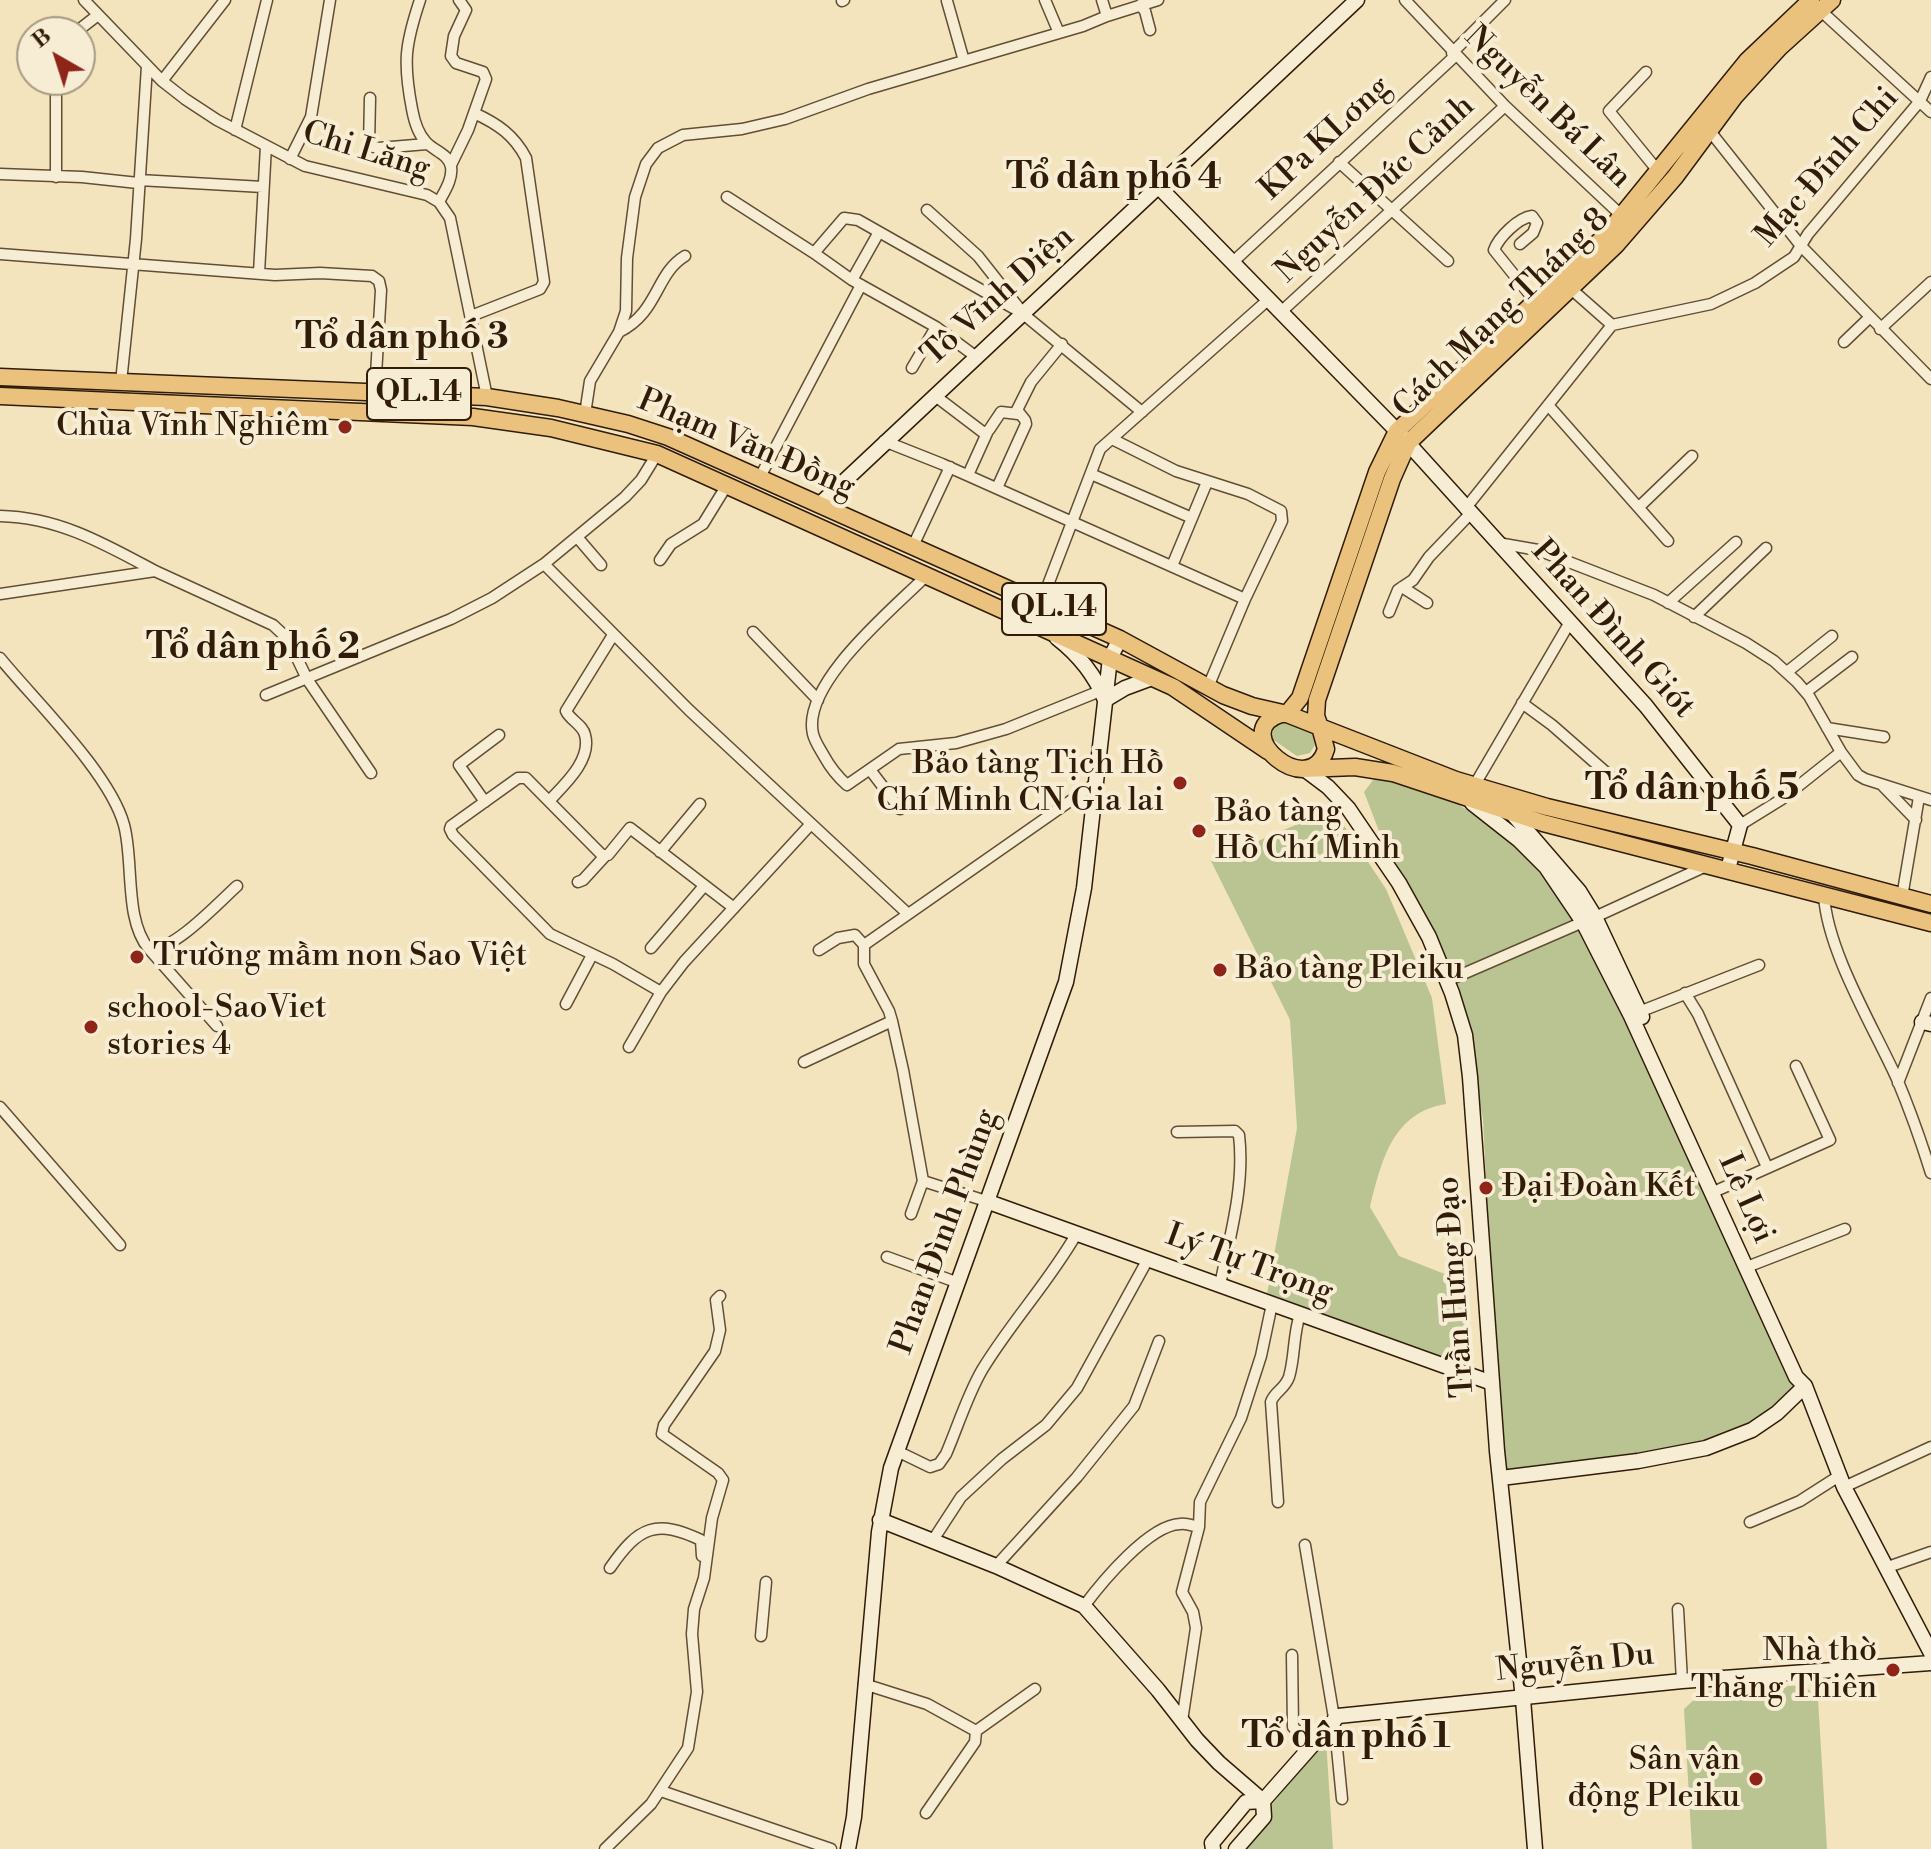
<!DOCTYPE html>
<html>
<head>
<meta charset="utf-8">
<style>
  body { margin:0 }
  #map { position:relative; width:1931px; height:1849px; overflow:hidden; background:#f3e4bd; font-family:"Libre Bodoni",serif }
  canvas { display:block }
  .north { position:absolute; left:16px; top:16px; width:80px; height:80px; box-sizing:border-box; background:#f7edd4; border:2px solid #a79982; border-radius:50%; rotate:321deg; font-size:22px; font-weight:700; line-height:32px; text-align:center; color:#301c08 }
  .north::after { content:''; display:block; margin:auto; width:28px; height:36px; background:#8f2418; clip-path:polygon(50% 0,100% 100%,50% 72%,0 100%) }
</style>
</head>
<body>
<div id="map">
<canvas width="1931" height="1849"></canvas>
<div class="north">B</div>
</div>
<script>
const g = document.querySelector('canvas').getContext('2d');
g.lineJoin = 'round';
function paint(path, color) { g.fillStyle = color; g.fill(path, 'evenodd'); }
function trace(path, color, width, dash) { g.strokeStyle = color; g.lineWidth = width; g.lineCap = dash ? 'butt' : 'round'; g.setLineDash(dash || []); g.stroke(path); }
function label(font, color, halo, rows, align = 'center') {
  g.font = font + ' "Libre Bodoni",serif'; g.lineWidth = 8; g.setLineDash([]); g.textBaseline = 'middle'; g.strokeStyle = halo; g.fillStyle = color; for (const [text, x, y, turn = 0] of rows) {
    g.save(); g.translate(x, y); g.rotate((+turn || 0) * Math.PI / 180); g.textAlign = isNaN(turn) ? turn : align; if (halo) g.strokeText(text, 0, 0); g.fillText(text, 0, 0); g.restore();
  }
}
const green = new Path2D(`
  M1279,720L1312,733L1315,745L1310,753L1297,756L1272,739L1273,724Z
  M1390,776L1446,796L1488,824L1514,844L1583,922L1805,1386L1777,1413L1706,1448L1500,1471L1483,1119L1465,1035L1399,883L1364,792L1373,780Z
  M1333,809L1386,889L1432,998L1446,1104C1392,1113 1382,1160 1370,1207L1399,1256L1465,1282L1467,1367L1267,1294L1297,1128L1290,1020L1211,861Z
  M1804,1685L1818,1699L1827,1849H1692L1684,1709L1702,1692Z
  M1326,1740L1333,1849H1234Z`);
const street = new Path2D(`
  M84,0L162,81L185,99L217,120L305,166L427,195L439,202L450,218L487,397
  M420,0C405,45 403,62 412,109C414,120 418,134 426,142C434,151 449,154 451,167C453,179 444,192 439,202
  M1045,0L1059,33
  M1405,0L1505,106L1622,216
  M842,1L844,0
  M947,1L964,61
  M1140,5L1145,11L1150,30
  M1820,10L1931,112
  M1107,16L1158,0
  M76,32L98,15
  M1452,53L1505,0
  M1646,72L1609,111L1658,171
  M56,80V177
  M162,81L225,0
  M370,98L369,146L379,148L427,144
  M235,130L267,0
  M1709,130L1801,246L1931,379
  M290,159L311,117L330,0
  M1339,162L1448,261
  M451,165L468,130L486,79L483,72L456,63L451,56L454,36L466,10L459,0
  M0,174L82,177L138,183
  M139,180L263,187
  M727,197L814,253L852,280L936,327L975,356
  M927,210L978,256L1019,308
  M1520,244L1533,233L1537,223L1532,216C1518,218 1499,237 1494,250L1535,301
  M814,253L844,218L858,220L1022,313L1142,412
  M0,254L275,275L320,273L372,276L379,281L381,290L375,392
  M1234,261L1455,56
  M259,273L266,146
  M852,280L879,232
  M1570,288L1612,325
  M1282,311L1505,106
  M471,316L540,289L544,282L526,158C514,135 498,124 474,113
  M1880,329L1931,282
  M619,332C659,312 655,274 685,256
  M1844,342L1869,318
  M912,368L936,327
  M121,382L136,239L147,66
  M934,395L984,433L989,430L1001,412L1018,414
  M1548,405L1668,541
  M585,414L590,381L619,332L626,311L627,258L635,197L646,164L658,148L683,135L742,129L785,119L868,89L1083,26L1107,16L1102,0
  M1112,439L1176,471L1248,494L1281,511L1282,521L1245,599L1208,687
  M884,441L942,464L1245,599
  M1091,474L1192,518
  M968,475L987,433
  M760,477L861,285
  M997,488L1026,424L1025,420L1017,410L1031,382L1062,344
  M1639,507L1692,456
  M1465,509L1612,325L1711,304L1755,283L1794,257L1808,234L1920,101L1931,77
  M0,516C58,517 105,544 155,571
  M577,537L601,565
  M1498,543L1538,550L1654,595L1746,643L1774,661L1797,682L1809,696L1841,752L1782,799L1740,825
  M913,546L950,467
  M660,560L671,544L703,524L727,485
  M544,564L689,710L907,913
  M1172,566L1207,482
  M925,577C893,609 801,684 813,734C815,742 820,749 824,756C830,767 838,777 847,785L899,749L956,743L1006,729L1105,689
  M1402,587L1427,603
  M0,594L155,571L273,625L288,639L307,679L371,773
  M1041,603L1100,449L1269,299
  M1668,603L1736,542
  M1389,612L1398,590L1413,580L1429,557L1470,514
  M1694,617L1766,548
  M753,632L818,700
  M0,658C35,701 110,773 124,825C134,861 124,920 149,949C173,952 219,902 237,886
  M1787,672L1832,636
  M1806,692L1852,657
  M266,695L451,619L492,598L544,564L625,497L641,480L657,454
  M1522,703L1552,725L1617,782
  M1827,728L1884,737
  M1841,752L1858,775L1865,779L1931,800
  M871,771L900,809
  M1474,786L1570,622
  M1883,786L1916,820
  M549,801C564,785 592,760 585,735C583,725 570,720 566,711L613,635
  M485,802L459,765L499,735
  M660,852L700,804
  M578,882L583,880L605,856
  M1824,895C1827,951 1874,1028 1897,1079C1910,1110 1921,1141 1931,1173
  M1902,897L1919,797
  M1595,917L1706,866
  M651,948L704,886
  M149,949L217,1026
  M819,950L838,938L855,935L864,945
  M1449,980L1583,922
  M661,992L613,964L550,934L453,835L450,829L451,826L518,778H526L602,855H608L630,828L734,908
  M1685,993L1698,1014L1767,1167
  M566,1004L592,955
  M1639,1012L1759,965
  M629,1047L661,992L684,962L810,825
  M804,1062L892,1021
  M1898,1083L1931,998
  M0,1107L120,1245
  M1177,1132L1235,1131L1239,1135C1245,1185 1230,1236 1220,1285
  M1718,1190L1830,1140L1796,1066
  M986,1201L923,1181L903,1070L892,1021L889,1011L864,964V945L1096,783
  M911,1214L923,1181
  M887,1257L956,1282
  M1752,1265L1845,1229
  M897,1451L930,1467L939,1464L946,1454C958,1426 967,1396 982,1370C1011,1322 1049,1282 1077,1233
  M1844,1487L1931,1447
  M1278,1502L1271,1402C1274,1392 1285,1389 1289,1377C1295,1357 1293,1335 1300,1314
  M1750,1522L1800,1501L1839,1476
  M933,1540L961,1497L1002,1459L1046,1425L1077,1388L1148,1259
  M1305,1545L1334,1718L1342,1799
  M996,1566L1077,1477L1134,1406L1159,1341
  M1888,1567L1931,1552
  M610,1568C639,1526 656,1519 701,1540L702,1556
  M1084,1606C1102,1582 1149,1525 1180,1524C1187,1523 1193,1526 1199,1527
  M1678,1609L1682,1681
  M761,1636L766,1582
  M1292,1655L1293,1727L1312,1744
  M864,1684L927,1704L976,1731L975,1742L926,1813
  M1182,1721L1196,1628L1193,1612L1182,1592L1199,1527L1200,1502L1241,1418L1261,1356L1272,1304
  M976,1731L1035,1689
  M661,1791L831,1849
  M605,1849L651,1804L688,1748L697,1692L692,1634L694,1609L704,1578L712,1518L723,1480L718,1473L662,1434L664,1425L715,1351L720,1330L716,1300L720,1296`);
const secondary = new Path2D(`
  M1157,185L1397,431L1646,706L1740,825L1728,869
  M820,504L1357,0
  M1057,638C1079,655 1095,675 1105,700L1125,688L1152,678
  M1304,769L1328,787L1348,808L1399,883L1429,937L1452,993L1465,1035L1470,1077L1497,1451L1523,1699L1535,1849
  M1472,803L1519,840L1546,867L1583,922L1631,1016L1796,1377L1805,1386L1844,1487L1931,1653
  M1510,811L1579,891L1595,917L1642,1017
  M1922,1022L1931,1024
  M986,1201L1492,1383
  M1501,1478L1638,1461L1706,1448L1752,1430L1777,1413L1805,1386
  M880,1520L996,1566L1084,1606L1158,1690L1197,1740L1219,1763L1263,1801
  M848,1849L854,1817L879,1532L891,1468L1066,982L1084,888L1110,658L1120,639
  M1213,1849L1212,1843L1246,1802L1263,1801
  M1236,1849L1264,1817L1263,1801L1338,1716L1682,1681L1931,1663`);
const primary = new Path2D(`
  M1832,0L1779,48L1735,96L1675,177L1616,245L1408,443L1392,479L1317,700L1316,716L1320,727L1456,780L1547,807L1752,856L1931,904
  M0,377L487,397L558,408L628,424L668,437L1120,639L1223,695L1252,706L1287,714L1300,698L1377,472L1397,431L1605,236L1747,61L1811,0
  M0,396L473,417L551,428L657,454L1173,687L1268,751
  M1281,714H1287L1320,727L1326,749C1310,803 1226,732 1281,714Z
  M1304,769L1355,767L1393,773L1543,823L1931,923`);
const markers = [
  [345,427,8,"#8f2418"],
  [1180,783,8,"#8f2418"],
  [1199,831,8,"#8f2418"],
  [137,957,8,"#8f2418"],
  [1220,970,8,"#8f2418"],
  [91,1027,8,"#8f2418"],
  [1486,1188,8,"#8f2418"],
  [1893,1670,8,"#8f2418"],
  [1756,1779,8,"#8f2418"]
];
const shields = [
  [419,394,104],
  [1054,609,104]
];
const shieldNames = [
  ["QL.14",419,394],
  ["QL.14",1054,609]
];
const streetNames = [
  ["Nguyễn Bá Lân",1547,108,44],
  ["KPa KLơng",1326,139,-43],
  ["Chi Lăng",366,152,17],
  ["Mạc Đĩnh Chi",1828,168,-49],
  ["Nguyễn Đức Cảnh",1376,190,-43],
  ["Tô Vĩnh Diện",999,297,-42],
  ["Cách Mạng Tháng 8",1502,314,-44],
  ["Phạm Văn Đồng",746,445,23],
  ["Phan Đình Giót",1612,630,48],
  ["Lê Lợi",1745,1199,66],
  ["Phan Đình Phùng",946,1232,-70],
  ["Lý Tự Trọng",1249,1265,20],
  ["Trần Hưng Đạo",1457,1287,-94],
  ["Nguyễn Du",1575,1664,-6]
];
const poiNames = [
  ["Chùa Vĩnh Nghiêm",329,427,"right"],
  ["Bảo tàng Tịch Hồ",1164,765,"right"],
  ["Chí Minh CN Gia lai",1164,802,"right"],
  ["Bảo tàng",1215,813],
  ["Hồ Chí Minh",1215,850],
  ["Trường mầm non Sao Việt",153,957],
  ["Bảo tàng Pleiku",1236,970],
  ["school-SaoViet",107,1009],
  ["stories 4",107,1046],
  ["Đại Đoàn Kết",1502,1188],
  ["Nhà thờ",1877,1652,"right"],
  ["Thăng Thiên",1877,1689,"right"],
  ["Sân vận",1740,1761,"right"],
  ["động Pleiku",1740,1798,"right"]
];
const quarterNames = [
  ["Tổ dân phố 4",1114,179],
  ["Tổ dân phố 3",402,339],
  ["Tổ dân phố 2",253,649],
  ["Tổ dân phố 5",1692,790],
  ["Tổ dân phố 1",1346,1738]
];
paint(green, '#bac492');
trace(street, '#614e35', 13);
trace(secondary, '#301c08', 17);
trace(primary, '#301c08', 19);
trace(street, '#f7edd4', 10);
trace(secondary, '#f7edd4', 14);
trace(primary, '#eac27e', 16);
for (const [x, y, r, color] of markers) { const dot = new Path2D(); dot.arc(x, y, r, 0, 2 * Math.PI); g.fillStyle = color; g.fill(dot); trace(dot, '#f7edd4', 3); }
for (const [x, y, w] of shields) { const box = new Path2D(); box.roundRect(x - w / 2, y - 26, w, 52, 6); g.fillStyle = '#f7edd4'; g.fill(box); trace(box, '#301c08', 2); }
label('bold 30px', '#301c08', null, shieldNames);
label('32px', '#301c08', '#f7edd4', streetNames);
label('32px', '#301c08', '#f7edd4', poiNames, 'left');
label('bold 36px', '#301c08', '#f7edd4', quarterNames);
</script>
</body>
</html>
